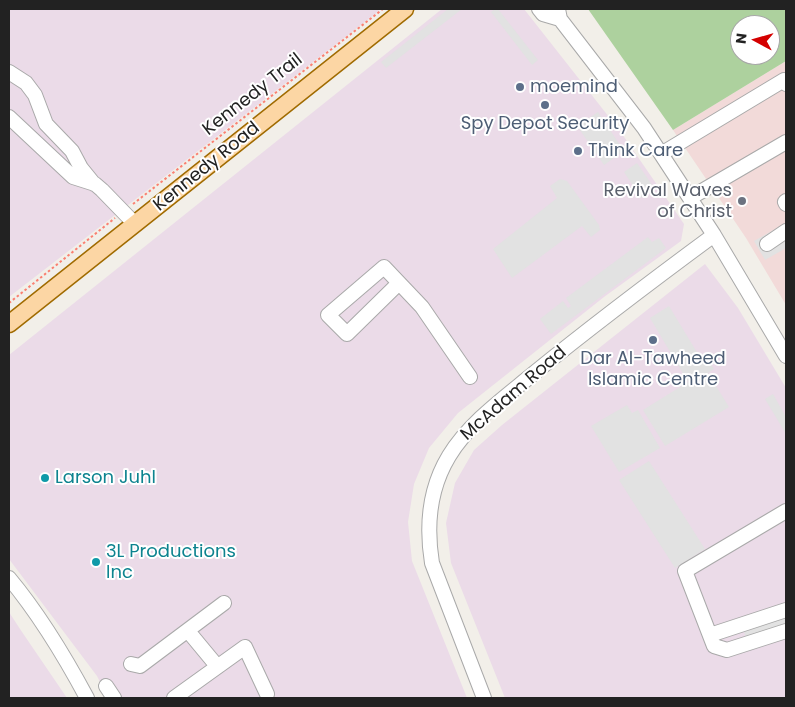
<!DOCTYPE html>
<html>
<head>
<meta charset="utf-8">
<style>
  body { margin:0 }
  #map { position:relative; width:795px; height:707px; overflow:hidden; background:#f2efe9; font-family:Poppins,sans-serif }
  canvas { display:block }
  .frame { position:absolute; inset:0; border:10px solid #222; pointer-events:none }
  .north { position:absolute; left:730px; top:15px; width:50px; height:50px; box-sizing:border-box; background:#fff; border:1px solid #a7a7a7; border-radius:50%; rotate:276deg; font-size:14px; font-weight:700; line-height:20px; text-align:center; color:#222 }
  .north::after { content:''; display:block; margin:auto; width:18px; height:22px; background:#d40000; clip-path:polygon(50% 0,100% 100%,50% 72%,0 100%) }
</style>
</head>
<body>
<div id="map">
<canvas width="795" height="707"></canvas>
<div class="frame"></div>
<div class="north">N</div>
</div>
<script>
const g = document.querySelector('canvas').getContext('2d');
g.lineJoin = 'round';
function paint(path, color) { g.fillStyle = color; g.fill(path, 'evenodd'); }
function trace(path, color, width, dash) { g.strokeStyle = color; g.lineWidth = width; g.lineCap = dash ? 'butt' : 'round'; g.setLineDash(dash || []); g.stroke(path); }
function label(font, color, halo, rows, align = 'center') {
  g.font = font + ' Poppins,sans-serif'; g.lineWidth = 4; g.setLineDash([]); g.textBaseline = 'middle'; g.strokeStyle = halo; g.fillStyle = color; for (const [text, x, y, turn = 0] of rows) {
    g.save(); g.translate(x, y); g.rotate((+turn || 0) * Math.PI / 180); g.textAlign = isNaN(turn) ? turn : align; if (halo) g.strokeText(text, 0, 0); g.fillText(text, 0, 0); g.restore();
  }
}
const commercial = new Path2D(`
  M786,61V305L746,238L673,130Z`);
const industrial = new Path2D(`
  M9,9H378L379,11L9,297Z
  M442,9H524L620,131L684,224L681,241L604,297L458,413L429,448L414,484L408,522L412,561L467,698H108L97,676L9,559V355Z
  M705,264L738,308L786,388V698H505L451,563L446,523L455,483L474,450L502,425Z
  M9,612L20,629L67,698H9Z`);
const forest = new Path2D(`
  M588,9H786V61L673,130ZM740,25H770V55H740Z`);
const parking = new Path2D(`
  M448,9H462L386,68L381,62Z
  M495,9H498L538,60L532,65L491,12Z
  M598,112L624,151L604,165L577,126Z
  M637,163L655,189L641,198L624,172Z
  M560,179L567,181L599,225L600,230L591,237L582,226L512,278L493,249L557,198L550,186Z
  M786,223V248L765,260L754,241Z
  M648,237L652,242L659,238L666,248L551,334L540,319L563,301L568,308L571,306L566,298Z
  M669,306L704,364L709,361L714,369L708,373L729,407L665,446L643,410L688,382L650,318Z
  M773,394L786,417V434L765,399Z
  M627,405L632,413L638,410L660,448L619,472L591,426Z
  M649,461L705,549L675,568L619,480Z
  M786,616V627L748,642L744,632Z`);
const path = new Path2D(`
  M133,204L383,9
  M9,303L115,218`);
const minor = new Path2D(`
  M539,9L543,14L560,19
  M558,9L560,19L644,128L714,235L786,356
  M9,72L26,83L35,95L46,124L72,151L81,168L94,184
  M9,117L73,177L95,184L102,190L135,224
  M661,154L784,80L786,84
  M690,198L786,142
  M786,201L785,202L786,204
  M767,244L786,231
  M399,283L347,334L328,315L384,267L422,307L470,377
  M786,511L685,571L714,646L727,650L786,631
  M9,578C39,614 65,657 87,698
  M188,631L217,666
  M710,635L786,610
  M131,664L140,666L224,603
  M106,686L114,698
  M174,698L245,647L267,694
  M484,698L432,563C426,526 429,489 449,456C469,423 504,398 533,374C592,326 653,280 714,235`);
const major = new Path2D(`
  M9,324L405,9`);
const markers = [
  [520,87,5,"#5c6f8a"],
  [545,105,5,"#5c6f8a"],
  [578,151,5,"#5c6f8a"],
  [742,201,5,"#6b7280"],
  [653,340,5,"#5c6f8a"],
  [45,478,5,"#0f9aa8"],
  [96,562,5,"#0f9aa8"]
];
const serviceNames = [
  ["moemind",530,87],
  ["Spy Depot Security",545,124,"center"],
  ["Think Care",588,151],
  ["Dar Al-Tawheed",653,359,"center"],
  ["Islamic Centre",653,380,"center"]
];
const streetNames = [
  ["Kennedy Trail",253,95,-38],
  ["Kennedy Road",207,167,-39],
  ["McAdam Road",514,394,-41]
];
const worshipNames = [
  ["Revival Waves",732,191],
  ["of Christ",732,212]
];
const cultureNames = [
  ["Larson Juhl",55,478],
  ["3L Productions",106,552],
  ["Inc",106,573]
];
paint(commercial, '#f2dad9');
paint(industrial, '#ebdbe8');
paint(forest, '#add19e');
paint(parking, '#e2e2e2');
trace(minor, '#a9a9a9', 16);
trace(major, '#a06b00', 19);
trace(path, '#fa8072', 2, [2.5, 2.5]);
trace(minor, '#fff', 14);
trace(major, '#fcd6a4', 16);
for (const [x, y, r, color] of markers) { const dot = new Path2D(); dot.arc(x, y, r, 0, 2 * Math.PI); g.fillStyle = color; g.fill(dot); trace(dot, '#fff', 2); }
label('18px', '#4e5e75', '#fff', serviceNames, 'left');
label('18px', '#222', '#fff', streetNames);
label('18px', '#5b616d', '#fff', worshipNames, 'right');
label('18px', '#0d838f', '#fff', cultureNames, 'left');
</script>
</body>
</html>
